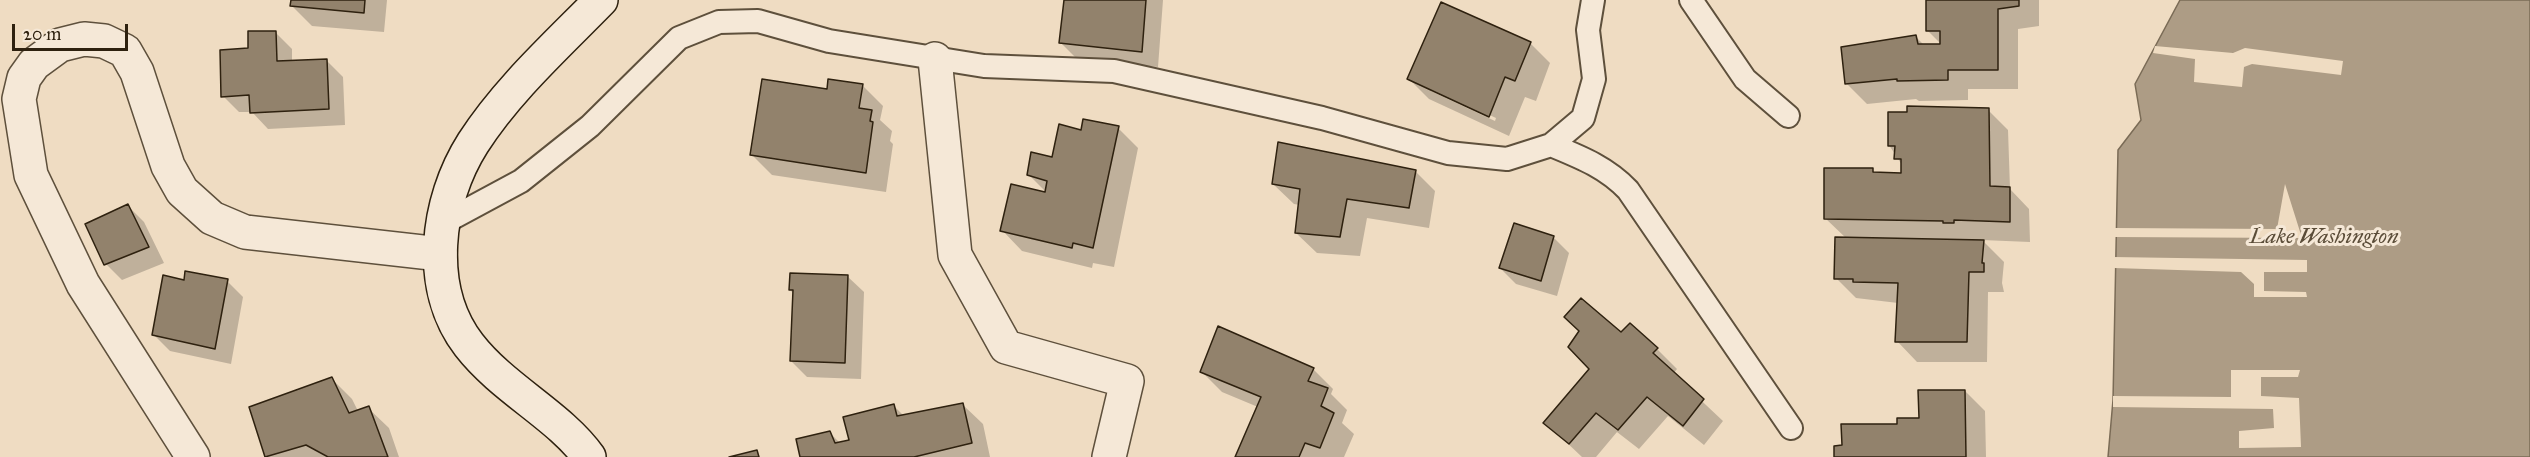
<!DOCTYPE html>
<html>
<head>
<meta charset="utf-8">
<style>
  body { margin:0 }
  #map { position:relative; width:2530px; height:457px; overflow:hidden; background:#efdcc2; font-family:"IM FELL Great Primer",serif }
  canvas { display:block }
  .scale { position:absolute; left:12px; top:24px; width:116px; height:27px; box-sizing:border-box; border:3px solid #2e210f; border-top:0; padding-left:8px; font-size:18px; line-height:21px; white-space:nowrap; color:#2e210f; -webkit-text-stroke:4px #f5e8d7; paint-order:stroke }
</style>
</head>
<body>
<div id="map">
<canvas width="2530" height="457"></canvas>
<div class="scale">20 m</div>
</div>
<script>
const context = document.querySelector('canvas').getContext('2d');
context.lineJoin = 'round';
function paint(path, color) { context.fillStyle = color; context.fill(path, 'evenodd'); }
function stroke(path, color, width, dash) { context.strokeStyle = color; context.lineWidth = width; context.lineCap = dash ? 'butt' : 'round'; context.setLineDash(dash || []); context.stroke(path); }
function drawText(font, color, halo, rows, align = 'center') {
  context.font = font + ' "IM FELL Great Primer",serif'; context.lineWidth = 6; context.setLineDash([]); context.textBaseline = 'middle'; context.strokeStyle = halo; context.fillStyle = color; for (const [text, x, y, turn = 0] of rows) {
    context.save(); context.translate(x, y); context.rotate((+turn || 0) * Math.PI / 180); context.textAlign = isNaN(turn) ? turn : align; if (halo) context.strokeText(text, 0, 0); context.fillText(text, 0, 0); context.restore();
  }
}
const water = new Path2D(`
  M2180 0H2530V457H2108L2113 400 2118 150 2141 120 2135 84Z`);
paint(water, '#ad9c85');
stroke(water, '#7a6b56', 1.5);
paint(new Path2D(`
  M2155 46 2233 53 2245 48 2343 61 2341 75 2252 64 2244 67 2242 87 2194 82 2195 59 2153 53Z
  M2285 184 2302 238 2114 237V228L2277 229Z
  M2113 257 2307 260V272H2264V291L2306 292 2307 297H2254V284L2241 272 2114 268Z
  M2231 370H2300L2298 377H2261V396L2299 398 2301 447 2239 448V431L2274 428 2273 409 2113 407V396L2231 397Z`), '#efdcc2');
paint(new Path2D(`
  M292 0H387L384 32 312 26 292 6Z
  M1066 0H1163L1158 67 1077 59 1061 43Z
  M1927 0H2039V26L2018 29V89H1968V100L1919 101 1916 99 1867 104 1847 84 1916 37 1925 46H1943L1927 30Z
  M275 32 292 49V62L327 61 343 77 345 125 268 129 252 112H239L223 96 250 49Z
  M1530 43 1550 63 1536 101 1525 97 1509 136 1429 99 1408 78ZM1431 88 1496 118 1495 121 1431 91Z
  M862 85 883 106 880 120 892 131 890 141 893 144 886 192 772 175 751 154 828 91Z
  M1988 110 2008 130 2010 189 2029 209 2030 242 1982 240 2004 262 2002 283 2004 292H1988L1987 362H1917L1897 341 1898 303 1856 298 1836 278 1847 239 1825 218 1872 170 1876 174H1902V165L1889 145Z
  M1118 128 1138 148 1114 267 1093 263 1092 268 1022 251 1002 230 1048 194 1029 175 1054 159 1082 131Z
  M1415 171 1435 191 1429 228 1367 218 1360 256 1317 253 1296 233 1300 205 1294 204 1273 184Z
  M128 206 144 222 164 263 122 280 106 264Z
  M1553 237 1569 253 1557 296 1516 284 1500 268Z
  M847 276 864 292 861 379 807 377 791 361 794 294 790 290Z
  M227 281 243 297 231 364 170 351 154 335 186 282Z
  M1621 334 1657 349 1677 369 1673 374 1723 421 1704 445 1668 416 1639 449 1617 432 1596 457H1582L1545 422Z
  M1313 369 1333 389 1331 394 1347 410 1342 423 1354 434 1344 457H1238L1258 407 1222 392 1201 371Z
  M332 379 352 399 358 411 368 408 389 428 399 457H267L251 408Z
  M1965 391 1985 411 1986 457H1836L1843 446 1920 419Z
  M962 404 983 424 990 457H801L830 433 840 443 851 441 894 406 904 416Z`), '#0003');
const building = new Path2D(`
  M291 0H365L364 13 290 6Z
  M1064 0H1146L1142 52 1059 43Z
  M1926 0H2019V6L1998 9V70H1948V80L1897 81V79L1845 84 1841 47 1916 35 1918 44H1940V31H1926Z
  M1441 2 1531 42 1515 81 1505 77 1489 117 1407 79Z
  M248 31H276L277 61 327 59 329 109 250 113 249 95 221 97 220 50 248 48Z
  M762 79 827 89 828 79 863 84 859 108 872 110 870 121 873 122 866 173 750 155Z
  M1907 106 1989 108 1990 186 2010 187V222L1954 220V223H1943V221L1824 219V168H1873V172L1901 173V159H1894L1895 146H1888V112H1907Z
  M1083 119 1119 126 1093 248 1073 243 1072 248 1000 231 1011 184 1045 192 1047 181 1027 175 1031 152 1052 157 1059 124 1081 130Z
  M1278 142 1416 170 1409 208 1347 199 1340 237 1295 233 1300 189 1272 184Z
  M128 204 149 247 104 265 85 224Z
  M1514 223 1554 236 1541 281 1499 268Z
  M1835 237 1984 240 1982 263H1984V272H1969L1967 342H1895L1898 283 1853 282V279H1834Z
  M185 271 228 279 215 349 152 335 163 275 184 280Z
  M790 273 848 275 845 363 790 361 793 290H789Z
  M1581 298 1621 332 1630 323 1658 348 1653 353 1704 399 1683 426 1647 397 1618 430 1596 413 1569 444 1543 423 1589 369 1568 347 1579 331 1564 317Z
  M1218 326 1314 368 1308 381 1328 388 1321 406 1334 413 1320 448 1305 443 1299 457H1235L1261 397 1200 372Z
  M332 377 349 413 369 406 388 457H328L306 445 265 457 249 407Z
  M1918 390H1965L1966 457H1834V446L1842 445 1841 424H1897V418H1919Z
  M963 403 972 443 914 457H800L796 439 830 431 835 443 849 440 843 417 894 404 897 416Z
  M757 450 759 457H729Z`);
paint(building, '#92826c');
stroke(building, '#2e210f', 1.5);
const lane = new Path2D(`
  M1691 0 1745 79 1788 116
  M1551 145C1580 157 1606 167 1628 190L1791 428
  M443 223 521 181 590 126 679 38 719 22 758 21 829 41 984 66 1114 71 1322 118 1448 153 1507 159 1551 145 1583 118 1594 79 1588 30 1593 0`);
const street = new Path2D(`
  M935 59 955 255 1006 347 1127 381 1109 457
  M193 457 83 284 31 175 19 99 24 78 34 64 60 45 84 39 104 41 125 51 137 72 168 166 182 191 212 218 245 232 440 254`);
const secondary = new Path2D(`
  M589 457C560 416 503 389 469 345 425 288 436 201 473 143 507 90 557 45 601 0`);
stroke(lane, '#5e503c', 26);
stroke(street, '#5e503c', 36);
stroke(secondary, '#2e210f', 36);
stroke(lane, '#f5e8d7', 22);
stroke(street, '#f5e8d7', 33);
stroke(secondary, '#f5e8d7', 33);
drawText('italic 22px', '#5a4c38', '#f5e8d7', [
  ["Lake Washington",2324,238]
]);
</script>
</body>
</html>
